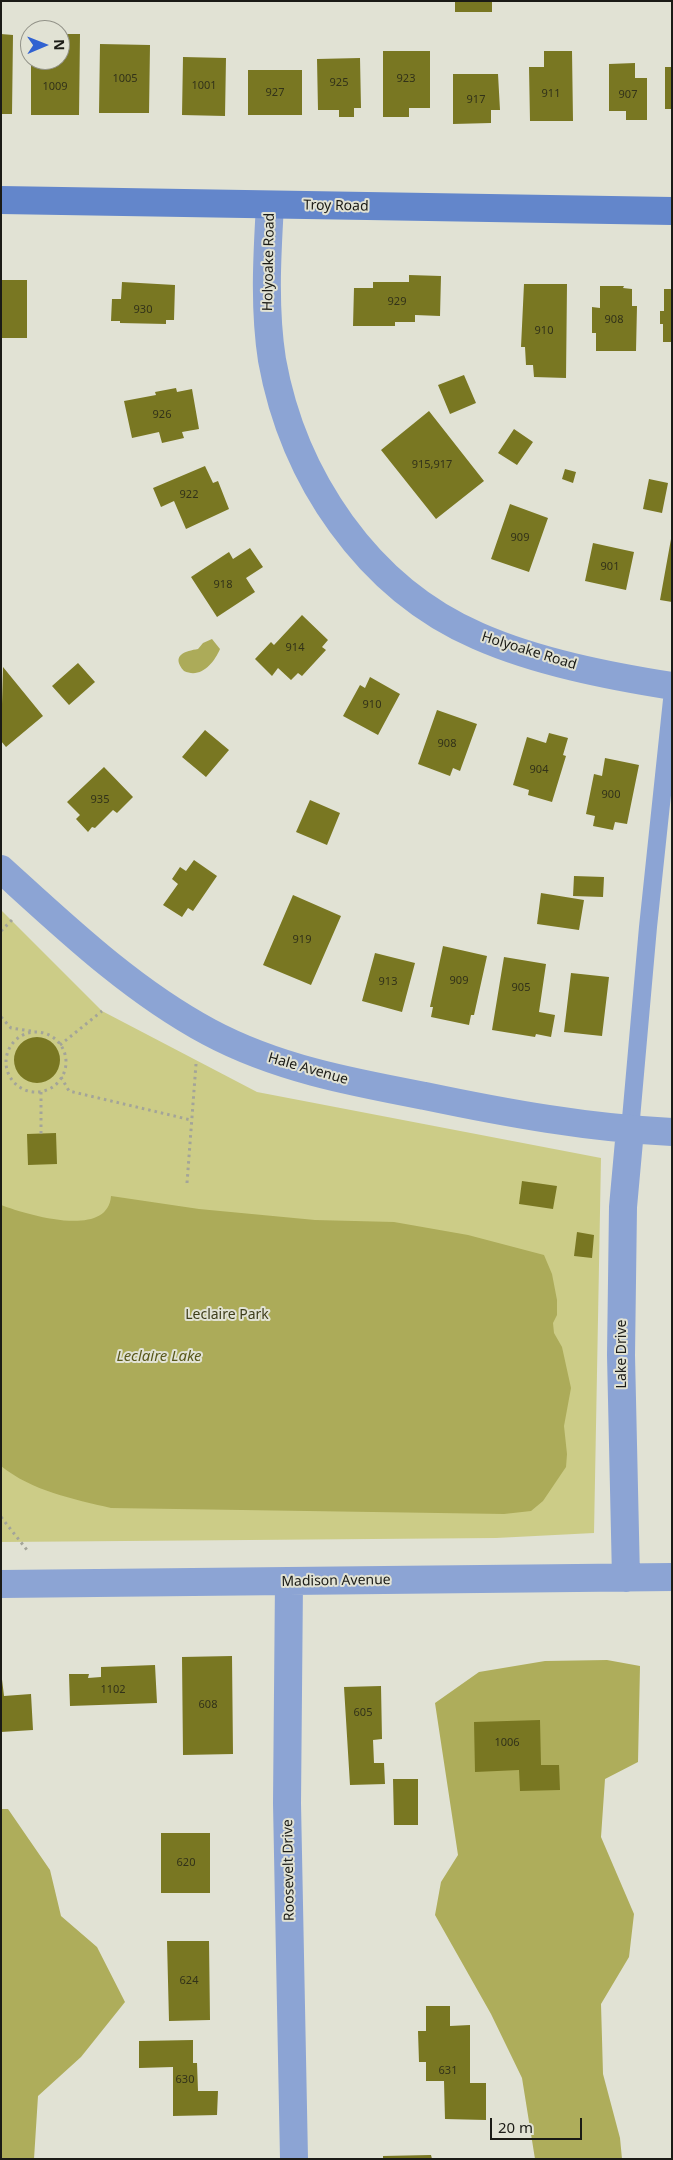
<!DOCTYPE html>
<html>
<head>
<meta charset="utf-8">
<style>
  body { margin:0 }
  #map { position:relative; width:673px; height:2160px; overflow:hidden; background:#e1e2d4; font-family:"Noto Sans",sans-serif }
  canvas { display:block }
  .frame { position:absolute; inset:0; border:2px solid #1b1b16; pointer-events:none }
  .north { position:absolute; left:20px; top:20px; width:50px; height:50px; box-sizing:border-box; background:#e1e2d4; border:1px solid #929288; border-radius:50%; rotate:89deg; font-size:14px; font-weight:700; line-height:20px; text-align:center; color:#1b1b16 }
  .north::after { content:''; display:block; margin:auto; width:18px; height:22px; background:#3162d1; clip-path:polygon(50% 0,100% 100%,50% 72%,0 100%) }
  .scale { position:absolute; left:490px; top:2118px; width:92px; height:22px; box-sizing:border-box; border:2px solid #1b1b16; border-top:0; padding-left:6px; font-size:15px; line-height:18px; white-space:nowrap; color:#1b1b16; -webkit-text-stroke:4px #e1e2d4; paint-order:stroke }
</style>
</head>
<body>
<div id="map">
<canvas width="673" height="2160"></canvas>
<div class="frame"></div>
<div class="north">N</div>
<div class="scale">20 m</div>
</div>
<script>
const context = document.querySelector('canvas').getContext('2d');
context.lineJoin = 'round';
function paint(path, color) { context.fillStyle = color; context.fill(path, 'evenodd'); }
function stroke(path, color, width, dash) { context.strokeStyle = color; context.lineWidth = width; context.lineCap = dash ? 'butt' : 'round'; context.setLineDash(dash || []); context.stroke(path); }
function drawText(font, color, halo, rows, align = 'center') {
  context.font = font + ' "Noto Sans",sans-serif'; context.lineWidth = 4; context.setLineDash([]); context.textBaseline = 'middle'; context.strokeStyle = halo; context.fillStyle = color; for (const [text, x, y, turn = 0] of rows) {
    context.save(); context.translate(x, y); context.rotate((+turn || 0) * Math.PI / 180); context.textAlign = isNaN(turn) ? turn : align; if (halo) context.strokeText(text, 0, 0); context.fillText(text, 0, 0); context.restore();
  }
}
paint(new Path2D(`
  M1 910 102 1011 257 1092 601 1158 594 1533 496 1538 1 1542Z`), '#cccc87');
paint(new Path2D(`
  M607 1660 640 1666 638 1762 605 1779 601 1837 634 1914 629 1957 601 2004 603 2074 620 2138 622 2159H535L522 2078 491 2014 435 1915 441 1882 458 1855 435 1703 479 1672 545 1661Z
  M1 1809H8L50 1870 61 1916 97 1947 125 2002 81 2057 38 2096 34 2159H1Z`), '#aead5b');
paint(new Path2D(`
  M212 639 220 649C214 663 201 679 184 671 170 655 186 651 198 649L203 643Z
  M111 1196 199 1209 315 1220 394 1222 468 1235 544 1255 552 1274 557 1300V1315L553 1323 554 1333 562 1347 571 1388 564 1426 567 1454 566 1467 543 1501 531 1511 504 1514 111 1508C73 1499 32 1491 1 1466V1205C25 1214 108 1240 111 1196Z`), '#acab59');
paint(new Path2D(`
  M455 1H492V12H455Z
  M1 34 13 35 12 114H1Z
  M60 34H80L79 115H31V60H60Z
  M100 44 150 45 149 113H99Z
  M383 51H430V108H409V117H383Z
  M544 51H572L573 121H530L529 67H544Z
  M183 57 226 58 225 116 182 115Z
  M360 58 361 108H354V117H339V110H318L317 59Z
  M635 63V78H647V120H626V111H609V64Z
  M665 67H672V109H665Z
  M248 70H302V115H248Z
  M453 74H498L500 110H491V123L453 124Z
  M409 275 441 276 440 316 415 315V322H395V326H353L354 288H373V282H409Z
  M1 280H27V338H1Z
  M122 282 175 285 174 320H166V324L120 323V321H111L112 299H121Z
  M524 284H567L566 378 534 377 533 365H526L525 347H521Z
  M600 286H624L623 288 632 289V306H637L636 351H596V333H592V307L600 308Z
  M664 289H672V342H663V324H660V311H664Z
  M464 375 476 403 450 414 438 385Z
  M176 388 177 392 192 389 199 429 182 432 184 438 162 443 159 432 132 438 124 401 156 395 155 392Z
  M429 411 484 481 436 519 381 450Z
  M514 429 533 442 517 465 498 453Z
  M205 466 213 483 218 481 229 509 186 529 174 501 161 507 153 488Z
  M565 469 576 472 573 483 562 479Z
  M649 479 668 483 662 513 643 509Z
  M510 504 548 518 529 572 491 559Z
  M671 539H672V602L660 600Z
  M593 543 634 552 626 590 585 581Z
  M250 548 263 567 246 578 255 592 217 617 191 577 229 552 233 559Z
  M302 615 328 640 322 647 326 650 302 676 298 673 291 680 278 668 272 676 255 659 271 642 274 645Z
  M78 663 95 682 69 705 52 686Z
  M3 667 43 716 6 747 1 741Z
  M370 677 400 694 378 735 343 716 360 685 365 688Z
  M437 710 477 724 460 771 453 768 450 776 418 764Z
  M205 730 229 750 206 777 182 757Z
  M549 733 568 738 563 755 566 756 552 802 528 795 529 790 513 785 527 737 546 743Z
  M605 758 639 765 627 824 615 822 613 830 593 826 595 816 586 814 594 774 602 776Z
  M104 767 133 797 117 813 113 810 95 828 92 827 88 832 76 819 80 815 67 802Z
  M310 800 340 813 327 845 296 832Z
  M194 860 217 876 193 911 188 908 182 917 163 905 178 884 172 879 180 867 186 871Z
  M574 876 604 877 603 897 573 896Z
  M541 893 584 900 579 930 537 924Z
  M293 895 341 916 311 985 263 965Z
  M443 946 487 956 474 1015H471L469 1025 431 1017 433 1007H430Z
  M375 953 415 963 402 1012 362 1001Z
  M504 957 546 964 539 1012 555 1015 551 1037 536 1034 535 1037 492 1030Z
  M571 973 609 977 602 1036 564 1032Z
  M14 1060a23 23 0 1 1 46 0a23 23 0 1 1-46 0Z
  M56 1133 57 1164 28 1165 27 1134Z
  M522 1181 557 1186 553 1209 519 1204Z
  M577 1232 594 1235 592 1258 574 1256Z
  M232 1656 233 1754 183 1755 182 1657Z
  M155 1665 157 1703 70 1706 69 1674H89L88 1678 101 1677V1667Z
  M1 1671 4 1696 31 1694 33 1730 1 1732Z
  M381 1686 382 1739 373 1740 374 1763H384L385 1784 350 1785 344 1687Z
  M540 1720 541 1765H559L560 1790 520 1791 519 1770 475 1772 474 1722Z
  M393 1779H418V1825H394Z
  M161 1833H210V1893H161Z
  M167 1941H209L210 2020 169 2021Z
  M426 2006H450V2026L470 2025V2083H486V2120L445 2119 444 2081H426V2062H419L418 2031H426Z
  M193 2040V2063H197L198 2091H218L217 2115 173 2116V2067L139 2068V2041Z
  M431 2155 432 2159H383V2156Z`), '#797722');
stroke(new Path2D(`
  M1 931 13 919
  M1 1017 11 1028 31 1031
  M6 1062a30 30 0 1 1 60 0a30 30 0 1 1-60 0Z
  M60 1045 102 1011
  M61 1077 69 1091 191 1120
  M41 1092V1134
  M187 1183 196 1064
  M1 1517 27 1550`), '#a3a499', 3, [2.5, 4]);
stroke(new Path2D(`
  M630 1130 648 927 672 700`), '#8ca4d4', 18);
stroke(new Path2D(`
  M270 205C267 256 264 309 272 360 293 477 367 588 478 636 537 662 609 676 672 686
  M1 869C66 928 131 990 209 1032 276 1068 351 1082 425 1096 506 1113 589 1128 672 1132
  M626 1578 621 1355 623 1207 630 1130
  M289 1581 287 1803 294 2159
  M1 1584 672 1577`), '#8ca4d4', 28);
stroke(new Path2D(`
  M1 200 672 211`), '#6386cb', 28);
drawText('11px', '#323219', null, [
  ["1005",125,79],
  ["923",406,79],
  ["925",339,83],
  ["1001",204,86],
  ["1009",55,87],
  ["927",275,93],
  ["911",551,94],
  ["907",628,95],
  ["917",476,100],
  ["929",397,302],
  ["930",143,310],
  ["908",614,320],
  ["910",544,331],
  ["926",162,415],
  ["915,917",432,465],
  ["922",189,495],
  ["909",520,538],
  ["901",610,567],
  ["918",223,585],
  ["914",295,648],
  ["910",372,705],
  ["908",447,744],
  ["904",539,770],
  ["900",611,795],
  ["935",100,800],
  ["919",302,940],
  ["909",459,981],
  ["913",388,982],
  ["905",521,988],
  ["1102",113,1690],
  ["608",208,1705],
  ["605",363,1713],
  ["1006",507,1743],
  ["620",186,1863],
  ["624",189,1981],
  ["631",448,2071],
  ["630",185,2080]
]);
drawText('14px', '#1b1b16', '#e1e2d4', [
  ["Troy Road",336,206,1],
  ["Holyoake Road",269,262,-89],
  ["Holyoake Road",529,651,17],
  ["Hale Avenue",308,1069,16],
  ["Lake Drive",622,1354,-90],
  ["Madison Avenue",336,1581,-1],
  ["Roosevelt Drive",289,1870,-91]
]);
drawText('14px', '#3e3d1a', '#e1e2d4', [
  ["Leclaire Park",227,1315]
]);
drawText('italic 15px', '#58571a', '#e1e2d4', [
  ["Leclaire Lake",159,1357]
]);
</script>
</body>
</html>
